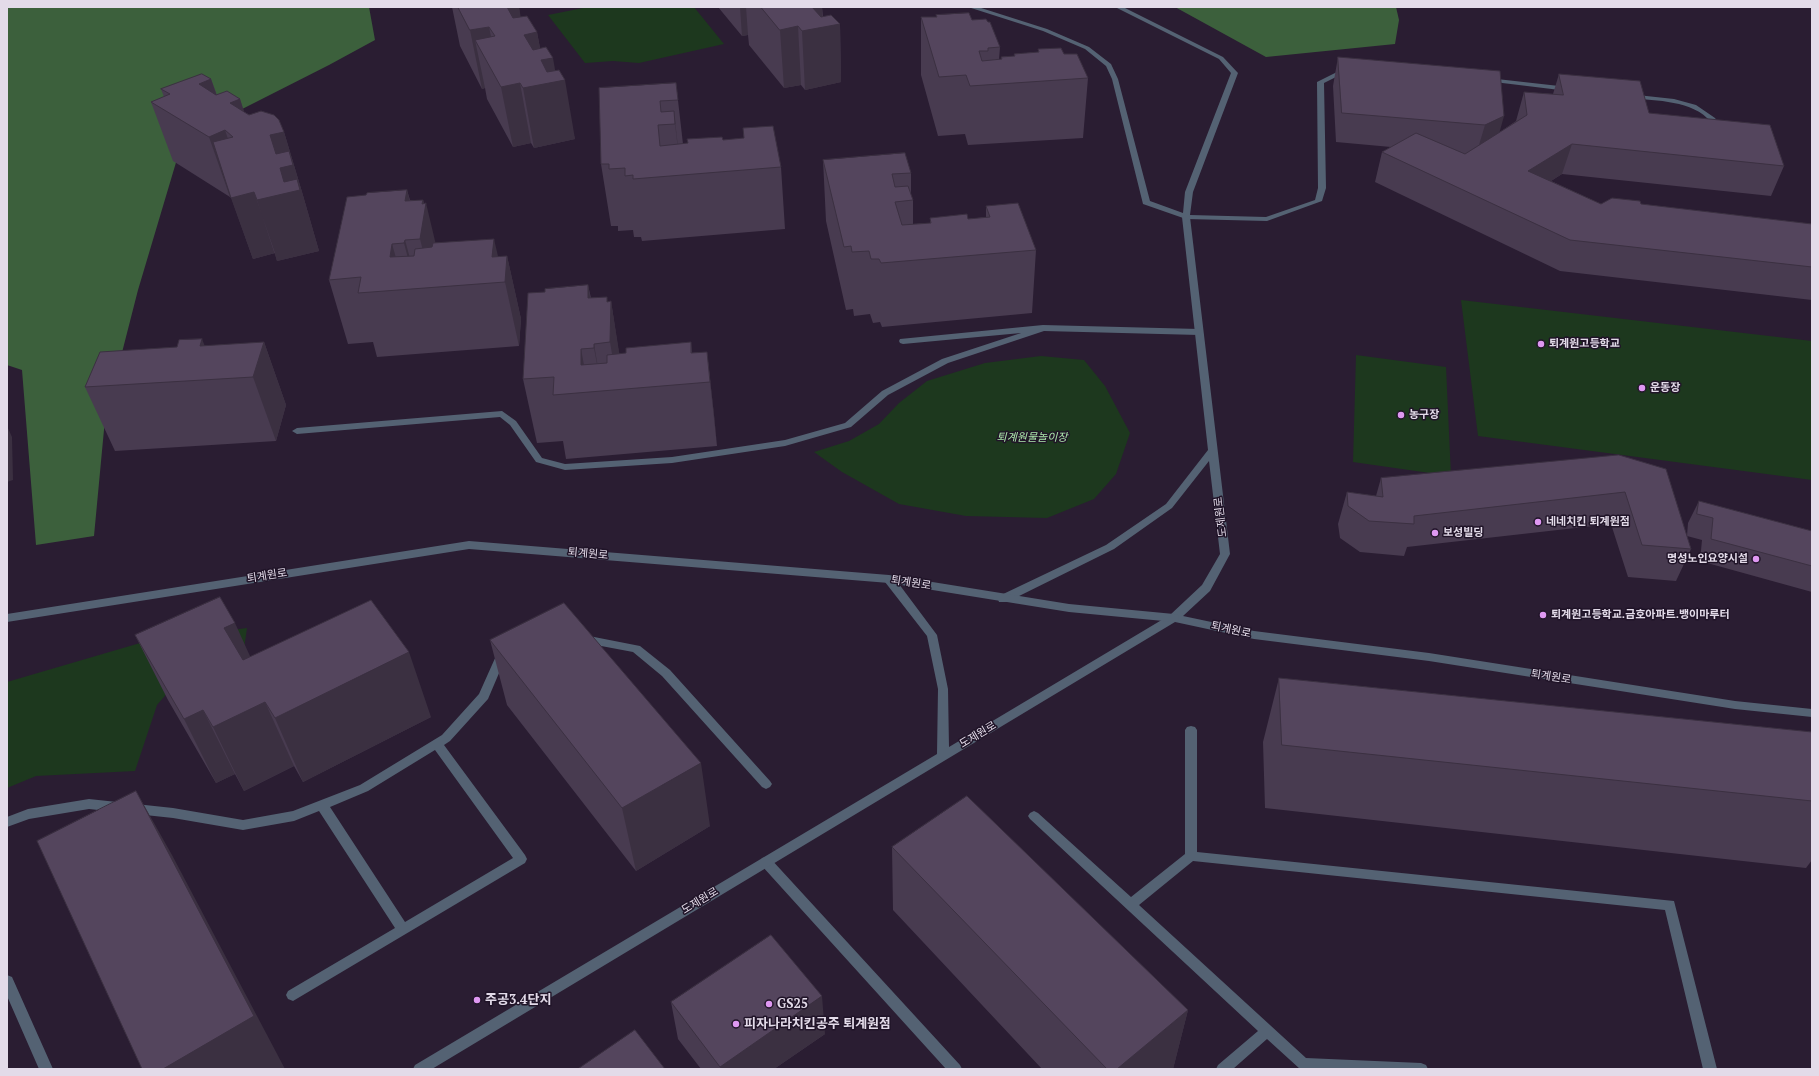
<!DOCTYPE html>
<html>
<head>
<meta charset="utf-8">
<style>
  body { margin:0 }
  #map { position:relative; width:1819px; height:1076px; overflow:hidden; background:#2a1d32; font-family:"PT Serif",serif }
  canvas { display:block }
  .frame { position:absolute; inset:0; border:8px solid #e3dbe9; pointer-events:none }
</style>
</head>
<body>
<div id="map">
<canvas width="1819" height="1076"></canvas>
<div class="frame"></div>
</div>
<script>
const context = document.querySelector('canvas').getContext('2d');
context.lineJoin = 'round';
function paint(path, color) { context.fillStyle = color; context.fill(path, 'evenodd'); }
function stroke(path, color, width, dash) { context.strokeStyle = color; context.lineWidth = width; context.lineCap = dash ? 'butt' : 'round'; context.setLineDash(dash || []); context.stroke(path); }
function drawText(font, color, halo, rows, align = 'center') {
  context.font = font + ' "PT Serif","Noto Sans KR",serif'; context.lineWidth = 3; context.setLineDash([]); context.textBaseline = 'middle'; context.strokeStyle = halo; context.fillStyle = color; for (const [text, x, y, turn = 0] of rows) {
    context.save(); context.translate(x, y); context.rotate((+turn || 0) * Math.PI / 180); context.textAlign = isNaN(turn) ? turn : align; if (halo) context.strokeText(text, 0, 0); context.fillText(text, 0, 0); context.restore();
  }
}
paint(new Path2D(`
  M588 7H694L724 44 639 63 613 61 585 63 548 15Z
  M1461 300 1812 341V480L1478 436Z
  M1356 355 1446 367 1451 476 1353 462Z
  M1041 356 1084 360 1105 386 1130 433 1116 474 1094 499 1047 518 966 516 899 504 842 472 814 452 849 441 879 424 899 403 927 381 985 363Z
  M247 628 243 656 170 690 157 705 135 771 36 776 7 788V682L147 641Z`), '#1d381e');
paint(new Path2D(`
  M7 7H369L375 40 329 65 183 139 138 290 105 419 94 536 36 545 22 370 7 365Z
  M1175 7H1396L1399 20 1395 44 1266 57Z`), '#3c603c');
paint(new Path2D(`
  M968 7H978L1047 29 1089 47 1111 64 1118 79 1150 201 1183 213 1185 192 1231 73 1219 59 1115 7H1123L1223 57 1238 73 1193 192 1190 215 1266 217 1315 200 1318 188 1317 82 1337 72H1349V74L1340 75 1324 83 1326 188 1322 201 1267 221 1186 219 1143 204 1112 79 1106 66 1085 49 1043 31Z
  M1488 78 1568 87 1572 89 1568 91 1486 81V79Z
  M1628 94 1674 99 1696 105 1715 118 1724 131 1717 133C1715 129 1713 125 1711 122 1693 100 1656 101 1631 98L1627 96Z
  M1043 325 1199 329 1203 332 1199 335 1044 331 948 363 888 395 851 427 785 446 672 463 565 470 536 462 510 425 500 417 297 434 292 431 297 428 502 411 516 421 542 458 565 464 672 457 785 440 845 423 882 391 942 359 1021 333 903 344 900 343 899 341 900 339Z
  M584 635 640 646 670 670 770 781 772 784 770 787 766 789 762 787 662 676 633 652 580 642 579 639 580 636Z
  M503 651 507 652 508 655 505 659 488 699 450 741 444 745 525 855 527 859 525 863 293 1001 288 999 286 995 288 991 395 928 319 811 294 821 243 830 173 818 89 809 29 819 7 827V817L28 809 89 799 173 808 243 820 293 811 360 785 442 735 479 694 496 656 497 653ZM435 750 513 858 405 922 330 807 368 791Z
  M1191 726 1195 727 1197 730V852L1674 901 1717 1069H1703L1665 910 1193 861 1139 905 1306 1058 1421 1063 1426 1065 1428 1069H1300L1267 1039 1233 1069H1216L1218 1065 1258 1031 1030 819 1028 816 1030 813 1034 811 1038 813 1131 897 1185 854V730L1187 727Z
  M766 857 770 858 960 1065 962 1069H946L762 866 760 862 762 858Z
  M7 975 12 977 53 1069H39L7 996Z`), '#546273');
paint(new Path2D(`
  M1183 215H1189L1190 217 1230 554 1210 591 1183 616 1254 631 1429 653 1735 701 1812 709V717L1735 709 1429 661 1254 639 1175 622 432 1069H413L415 1065 937 754 938 689 927 636 885 582 884 579 885 576H893L937 635 948 689 949 747 1170 615 1202 585 1220 554 1209 461 1172 508 1114 549 1007 602H999L998 599 999 596 1106 545 1166 504 1208 450 1182 217Z`), '#546273');
paint(new Path2D(`
  M469 541 889 575 1069 604 1174 614 1178 615 1179 618 1178 621 1174 622 1069 612 889 583 469 549 7 622V614Z`), '#546273');
paint(new Path2D(`
  M452 7H519L520 17 537 32 540 48 555 70 575 139 534 148 531 143 513 147 487 99 485 88 482 89 460 46Z
  M718 7H822L823 16 840 24 841 82 805 90 801 85 784 88 749 45 748 35 742 36Z
  M936 15 972 20 1000 47 999 60H1001V57L1014 56V54L1038 52V49L1064 54 1088 78 1083 138 968 145 965 134 938 136 921 75V17H936Z
  M1338 57 1500 132 1516 121 1524 92 1553 94 1559 74 1649 113 1784 166 1771 196 1562 174 1551 181 1601 204H1641L1812 224V300L1560 271 1375 182 1382 152 1391 147 1336 142 1333 86Z
  M211 79 217 95 240 99 244 112 284 132 302 192 319 251 277 261 275 253 253 259 231 197H230L173 161 151 102 164 97 161 89Z
  M676 83 683 144 744 138 743 128 781 167 785 229 642 241 641 237H634L633 230 618 231V226H611L601 164Z
  M823 160 911 173V195L913 200V224L930 223V218L968 219 986 217V206L1036 250 1032 313 882 327 880 322 873 323 870 314 854 316 853 309 846 310 826 221Z
  M407 190 410 200H423L435 243 498 257 507 256 521 319 519 346 377 357 373 342 348 344 329 280 366 195Z
  M588 285 591 298 608 302 611 301 619 354 626 353 691 342 692 353 707 352 714 415 717 446 566 459 563 441 537 443 523 379 545 292Z
  M264 342 286 405 276 441 115 451 85 387Z
  M1619 455 1687 536 1688 523 1699 501 1812 531V592L1700 561 1702 540 1687 536 1691 549 1676 581 1628 577 1611 524 1407 547 1404 556 1360 552 1340 538 1338 524 1347 492 1376 496 1381 478Z
  M135 635 250 657 431 717 303 782 294 766 244 791 235 774 216 783 168 700Z
  M490 640 710 826 636 871 507 705Z
  M1279 678 1812 732V860L1806 868 1265 808 1263 742Z
  M892 847 1188 1010 1173 1069H1042L893 910Z
  M671 1002 825 1034 774 1069H701L678 1039Z`), '#483b50');
paint(new Path2D(`
  M496 7H519L528 60Z
  M740 7H746L748 35 742 36Z
  M811 7H822L823 27 840 24 841 82 805 90 802 31 798 26 801 85 784 88 780 30Z
  M489 27 501 85 475 40 485 88 482 89 470 30Z
  M537 32 542 60 553 58 557 81 565 80 575 139 534 148 523 88 524 35Z
  M211 79 230 134 225 130 245 190 230 197 209 137 199 84Z
  M520 83 531 143 513 147 501 87Z
  M240 99 259 158 230 103Z
  M674 111 681 175 675 124Z
  M1504 116 1496 145 1476 155 1485 125Z
  M284 132 302 192 319 251 277 261 257 200 270 135Z
  M1572 144 1562 174 1519 201 1528 171Z
  M407 190 419 239 405 201Z
  M254 192 275 253 253 259 231 198Z
  M423 200 425 208 426 203 441 266 432 287 420 239Z
  M494 239 504 282 492 257Z
  M405 240 418 288 416 289 404 243Z
  M392 244 405 289 390 257Z
  M507 256 521 319 519 346 505 282Z
  M588 285 598 343 588 298Z
  M607 297 610 319 611 301 621 364 618 390 610 342Z
  M202 339 218 379 200 346Z
  M264 342 286 405 276 441 253 377Z
  M594 344 602 391 594 348Z
  M581 349 589 392 581 365Z
  M707 352 714 415 717 446 710 382Z
  M7 426 12 437 13 480 7 482Z
  M235 623 264 687 253 692 224 628Z
  M409 652 431 717 303 782 275 718Z
  M265 702 294 766 244 791 213 727Z
  M203 710 235 774 216 783 184 719Z
  M701 763 710 826 636 871 622 808Z
  M136 791 172 855 285 1069H163Z
  M822 996 825 1034 774 1069H721L720 1067Z
  M1188 1010 1173 1069H1117Z`), '#3b3041');
const building = new Path2D(`
  M458 7H507L513 18 527 16 537 32 524 35 533 50 546 47 553 58 541 60 547 72 559 70 565 80 523 88 520 83 501 87 475 40 495 36 489 27 470 30Z
  M761 7H812L821 17 831 15 840 24 802 31 798 26 780 30Z
  M969 13 972 20 986 19 988 22H990L1000 47 988 48V51H979L982 61 1002 59 1001 57 1015 56 1014 54 1039 52 1038 49 1061 48 1064 54H1077L1088 78 970 86 966 75 939 77 921 17H937L936 15Z
  M1338 57 1500 71 1504 116 1485 125 1342 113Z
  M202 74 211 79 199 84 216 95 227 91 240 99 230 103 249 115 261 111 274 115 279 120 284 132 270 135 276 154 289 151 293 165 280 168 284 182 297 179 300 190 257 200 254 192 231 198 213 142 233 137 225 130 209 137 151 102 170 94 161 89Z
  M1559 74 1640 81 1649 113 1770 125 1784 166 1572 144 1528 171 1601 204 1612 198 1640 201 1641 204 1812 224V267L1570 240 1382 152 1416 133 1465 154 1527 115 1524 92 1563 95Z
  M676 83 678 100 660 101 661 112 674 111 675 124 658 125 660 146 688 143 687 139 722 137 723 140 744 138 743 128 773 126 781 167 633 179V175L625 176V168L609 169V164H601L599 88Z
  M905 153 911 173 892 174 895 187 908 186 913 200 895 202 902 225 931 223 930 218 967 214 968 219 990 217 986 206 1018 203 1036 250 881 263 879 259H871L869 251 852 252 851 246 844 247 823 160Z
  M407 190 405 201 423 200 422 204 426 203 420 239 405 240 404 243 392 244 390 257 414 256 415 249 432 247 433 243 494 239 492 257 507 256 505 282 358 293 361 277 329 280 347 197 366 195 367 193Z
  M588 285V298L607 297V302L611 301 610 342 594 344V348L581 349V365L607 363V355L626 353V348L691 342V353L707 352 710 382 553 395 554 377 523 379 528 293 545 292V289Z
  M202 339 200 346 264 342 253 377 85 387 100 352 177 347 179 340Z
  M1619 455 1666 469 1691 549 1642 545 1625 492 1414 516V524L1369 521 1348 506 1347 492 1383 497 1381 478Z
  M1699 501 1812 531V566L1711 539 1713 518 1697 514Z
  M220 597 235 623 224 628 243 660 371 600 409 652 275 718 265 702 213 727 203 710 184 719 135 635Z
  M564 603 701 763 622 808 490 640Z
  M1279 678 1812 732V801L1282 745Z
  M136 791 254 1016 163 1069H142L37 841Z
  M967 796 1188 1010 1117 1069H1107L892 847Z
  M771 935 822 996 720 1067 671 1002Z
  M635 1030 665 1069H578Z`);
paint(building, '#54455d');
stroke(building, '#3b3041', 1);
for (const [x, y, r, color] of [
  [1541,344,4,"#df98f2"],
  [1642,388,4,"#df98f2"],
  [1401,415,4,"#df98f2"],
  [1538,522,4,"#df98f2"],
  [1435,533,4,"#df98f2"],
  [1756,559,4,"#df98f2"],
  [1543,615,4,"#df98f2"],
  [477,1000,4,"#df98f2"],
  [769,1004,4,"#df98f2"],
  [736,1024,4,"#df98f2"]
]) { const dot = new Path2D(); dot.arc(x, y, r, 0, 2 * Math.PI); context.fillStyle = color; context.fill(dot); stroke(dot, '#201428', 1.5); }
drawText('bold 11px', '#e3dbe9', '#201428', [
  ["퇴계원고등학교",1549,344],
  ["운동장",1650,388],
  ["농구장",1409,415],
  ["네네치킨 퇴계원점",1546,522],
  ["보성빌딩",1443,533],
  ["명성노인요양시설",1748,559,"right"],
  ["퇴계원고등학교.금호아파트.뱅이마루터",1551,615]
], 'left');
drawText('italic 11px', '#ace8ab', '#201428', [
  ["퇴계원물놀이장",1032,438]
]);
drawText('11px', '#e3dbe9', '#201428', [
  ["도제원로",1221,517,-97],
  ["퇴계원로",588,554,5],
  ["퇴계원로",267,576,-9],
  ["퇴계원로",911,583,9],
  ["퇴계원로",1231,630,12],
  ["퇴계원로",1551,677,9],
  ["도제원로",978,735,-31],
  ["도제원로",700,901,-31]
]);
drawText('bold 13px', '#e3dbe9', '#201428', [
  ["주공3.4단지",485,1000],
  ["GS25",777,1004],
  ["피자나라치킨공주 퇴계원점",744,1024]
], 'left');
</script>
</body>
</html>
